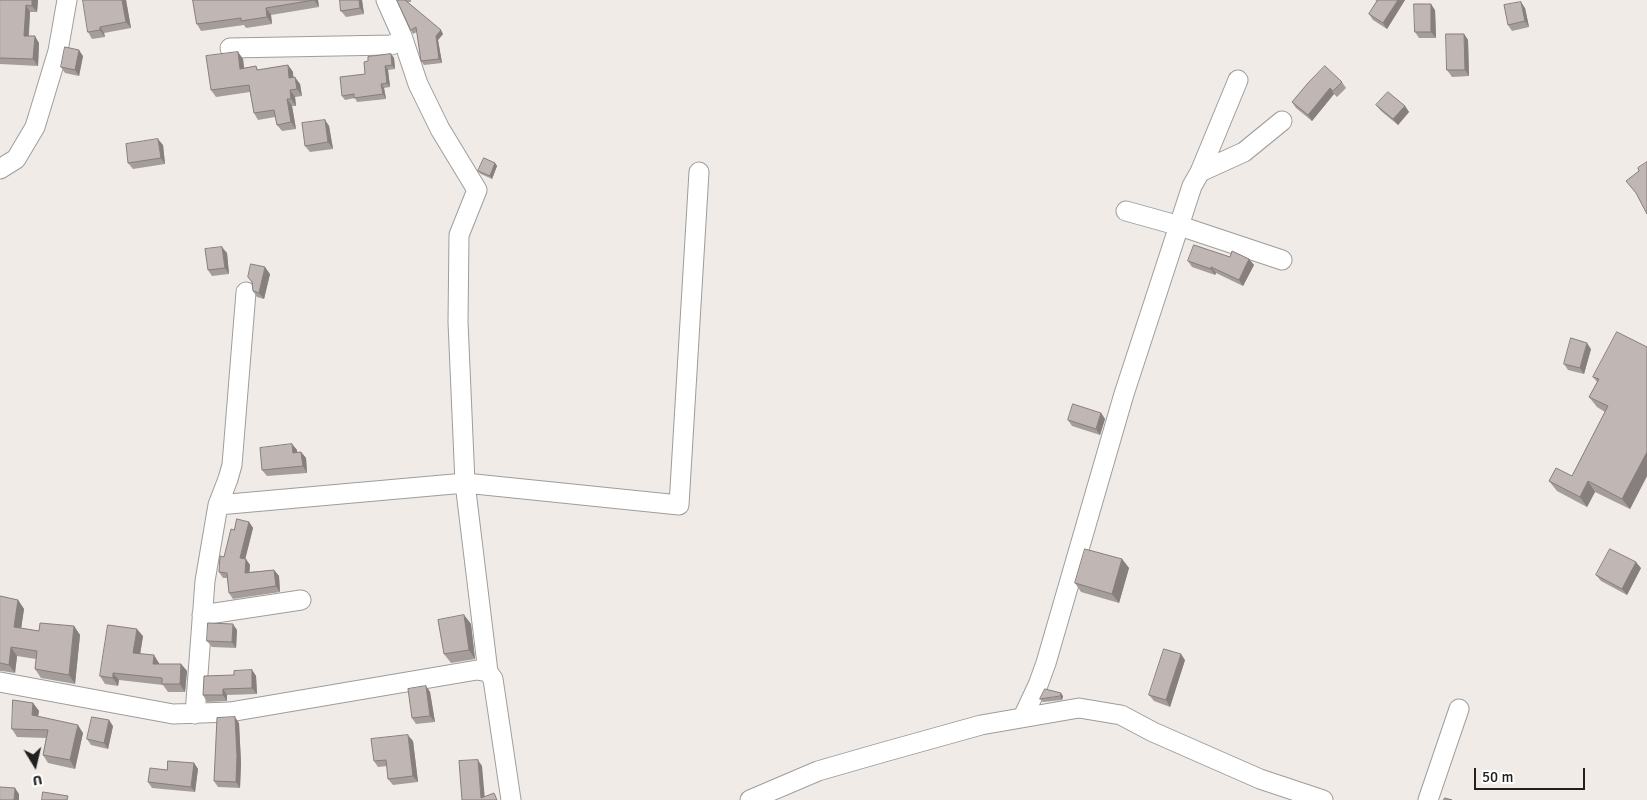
<!DOCTYPE html>
<html>
<head>
<meta charset="utf-8">
<style>
  body { margin:0 }
  #map { position:relative; width:1647px; height:800px; overflow:hidden; background:#f0ebe7; font-family:Signika,sans-serif }
  canvas { display:block }
  .north { position:absolute; left:10px; top:740px; width:50px; height:50px; -webkit-text-stroke:4px #fff; paint-order:stroke; rotate:171deg; font-size:14px; font-weight:700; line-height:20px; text-align:center; color:#202020 }
  .north::after { content:''; display:block; margin:auto; width:18px; height:22px; background:#202020; clip-path:polygon(50% 0,100% 100%,50% 72%,0 100%) }
  .scale { position:absolute; left:1474px; top:768px; width:111px; height:22px; box-sizing:border-box; border:2px solid #202020; border-top:0; padding-left:6px; font-size:15px; line-height:18px; white-space:nowrap; color:#202020; -webkit-text-stroke:4px #fff; paint-order:stroke }
</style>
</head>
<body>
<div id="map">
<canvas width="1647" height="800"></canvas>
<div class="north">U</div>
<div class="scale">50 m</div>
</div>
<script>
const context = document.querySelector('canvas').getContext('2d');
context.lineJoin = 'round';
function stroke(path, color, width, dash) { context.strokeStyle = color; context.lineWidth = width; context.lineCap = dash ? 'butt' : 'round'; context.setLineDash(dash || []); context.stroke(path); }
function paint(path, color) { context.fillStyle = color; context.fill(path, 'evenodd'); }
const minor = new Path2D(`
  M230 48 391 45 399 42 402 36 386 0
  M0 169 16 159 35 127 58 51 67 0
  M1200 172 1238 80
  M1126 211 1180 226 1282 260
  M218 505 465 483 458 322 459 235 477 190 440 129 418 84 402 36
  M202 615 301 600
  M0 682 173 714 230 712 477 670 488 672
  M195 714 205 581 218 505 228 479 232 465 246 292
  M1023 717 1038 685 1046 663 1124 394 1192 186 1200 172 1244 152 1282 121
  M511 800 493 679 488 672 465 483 679 505 699 172
  M750 800 818 771 877 754 981 725 1079 708 1121 715 1153 732 1260 779 1323 800
  M1428 800 1459 709`);
stroke(minor, '#9d9d9d', 21);
stroke(minor, '#fff', 19);
paint(new Path2D(`
  M0 0H38L37 12H30L29 36 39 43 38 66 0 64Z
  M126 0 131 28 104 33 105 37 92 39 88 32Z
  M193 0H318L319 7 271 15 272 24 246 28 244 25 201 31 197 24Z
  M340 0H362L364 14 346 17 341 11Z
  M397 0H411V2H408L443 34 438 40 442 63 424 65 421 61 417 32 413 34 411 30Z
  M1375 0H1405L1387 29 1373 20 1369 14 1377 1Z
  M1525 8 1529 27 1512 31 1508 25Z
  M1435 10 1436 38H1419L1415 32Z
  M1464 34 1468 40 1469 76 1452 77 1447 70Z
  M238 52 243 59 244 68 256 66 258 70 288 65 293 72V77L300 84 302 96 295 97 296 106H292L296 129 282 131 277 125 275 117 258 120 254 113 250 92 216 97 211 90Z
  M391 54 394 58 395 69 388 70 390 87 384 88 386 99 357 102 355 98 345 100 342 96 365 74 368 61Z
  M83 56 79 76 65 73 61 67Z
  M1342 82 1346 88 1337 97 1334 94 1312 121 1296 108 1292 102Z
  M1376 105 1405 106 1409 112 1398 125 1381 111Z
  M325 120 329 126 333 149 310 152 305 146Z
  M163 145 165 164 133 169 128 163Z
  M495 163 497 166 492 179 481 174 478 171Z
  M227 253 229 274 212 276 208 270Z
  M1230 257 1249 259 1254 265 1243 286 1216 273 1215 275 1192 267 1188 261Z
  M270 274 264 299 257 297 253 291 252 282 248 277Z
  M1647 347V476L1630 509 1595 492 1587 507 1557 491 1549 481 1572 476 1605 412 1597 407 1589 397 1597 382 1593 377Z
  M1591 349 1584 374 1568 370 1564 364Z
  M1101 413 1105 419 1100 435 1072 426 1068 420Z
  M292 444 297 450V452H301L306 458 307 473 267 476 262 470Z
  M249 522 253 528 245 559 250 565 249 572 274 570 279 576 280 592 233 599 229 593 227 578H223L219 572 234 530Z
  M1122 559 1129 568 1119 603 1081 592 1075 583Z
  M1641 568 1627 595 1601 581 1596 575Z
  M0 596 18 600 24 609 21 628 39 631 74 626 80 635 75 684 41 678 35 669 36 659 17 656 15 673 2 671H0Z
  M464 615 471 624 475 659 451 663 444 654Z
  M237 630 236 648 212 647 207 641Z
  M143 636 140 654 159 664H181L187 671 185 692H168L163 685 119 680 118 686 105 684 100 676Z
  M1185 660 1170 707 1154 701 1149 695Z
  M252 670 256 676 257 694 227 695V701L207 702 203 695 234 675Z
  M426 686 430 692 435 722 416 724 412 718Z
  M1063 696 1062 700 1043 702 1040 699Z
  M33 703 39 711 38 716 83 733 75 769 48 763 43 755 46 738 17 737 12 729Z
  M239 723 241 763 240 788 218 787 214 781Z
  M113 726 108 749 91 745 87 739Z
  M413 741 418 782 393 785 388 779 387 766 378 767 374 761Z
  M194 763 198 769 195 792 152 788 148 782 167 770Z`), '#a59d9a');
paint(new Path2D(`
  M32 0H38L37 12 32 6Z
  M122 0H126L131 28 126 22Z
  M314 0H318L319 7Z
  M359 0H362L364 14 360 8Z
  M1398 0H1405L1387 29 1383 23Z
  M1521 2 1525 8 1529 27 1525 21Z
  M1431 4 1435 10 1436 38 1431 32Z
  M26 5 30 12 28 42 24 36Z
  M266 8 271 15 272 24 267 17Z
  M100 27 104 33 105 37 100 30Z
  M441 30 443 34 438 40 442 63 439 59 436 36Z
  M1464 34 1468 40 1469 76 1465 70Z
  M35 36 39 43 38 66 33 59Z
  M79 50 83 56 79 76 75 70Z
  M238 52 243 59 245 76 240 69Z
  M391 54 394 58 395 69 392 65Z
  M288 65 293 72 294 85 289 78Z
  M385 66 388 70 390 87 387 83Z
  M295 77 300 84 302 96 297 89Z
  M381 84 384 88 386 99 383 94Z
  M1330 88 1334 94 1312 121 1308 115Z
  M290 90 295 97 296 106 291 99Z
  M287 99 292 106 296 129 291 122Z
  M1405 106 1409 112 1398 125 1393 119Z
  M325 120 329 126 333 149 328 142Z
  M158 139 163 145 165 164 161 158Z
  M495 163 497 166 492 179 490 176Z
  M222 247 227 253 229 274 225 268Z
  M1249 259 1254 265 1243 286 1239 280Z
  M265 267 270 274 264 299 259 293Z
  M1211 267 1216 273 1215 275 1211 269Z
  M1587 343 1591 349 1584 374 1580 368Z
  M1101 413 1105 419 1100 435 1096 429Z
  M292 444 297 450 298 459 293 453Z
  M301 452 306 458 307 473 303 466Z
  M1647 452V476L1630 509 1622 499Z
  M1588 481 1595 492 1587 507 1580 497Z
  M249 522 253 528 244 564 240 558Z
  M246 559 250 565 249 579 245 573Z
  M1122 559 1129 568 1119 603 1112 594Z
  M1636 562 1641 568 1627 595 1622 589Z
  M274 570 279 576 280 592 276 586Z
  M18 600 24 609 20 636 14 627Z
  M464 615 471 624 475 659 469 650Z
  M233 624 237 630 236 648 232 642Z
  M74 626 80 635 75 684 69 675Z
  M137 629 143 636 139 661 133 653Z
  M11 647 17 656 15 673 9 665Z
  M1181 654 1185 660 1170 707 1166 700Z
  M154 655 159 663 158 672 153 664Z
  M181 664 187 671 185 692 180 684Z
  M252 670 256 676 257 694 252 688Z
  M113 673 119 680 118 686 113 678Z
  M426 686 430 692 435 722 430 716Z
  M223 689 227 695V701L223 695Z
  M1061 693 1063 696 1062 700 1060 696Z
  M33 703 39 711 37 723 32 715Z
  M235 717 239 723 241 763 240 788 236 782Z
  M109 720 113 726 108 749 104 743Z
  M78 725 83 733 75 769 70 760Z
  M408 735 413 741 418 782 413 776Z
  M478 760 482 766 485 800 481 798Z
  M194 763 198 769 195 792 191 787Z
  M15 788 19 794V800H14Z`), '#867f7d');
const building = new Path2D(`
  M0 0H32V6L26 5 24 36H35L33 59 0 58Z
  M83 0H122L126 22 100 27V30L88 32Z
  M193 0H314L266 8 267 17 241 21V18L197 24Z
  M340 0H359L360 8 341 11Z
  M397 0H405L441 30 436 36 439 59 421 61 416 27 411 30Z
  M1378 0H1398L1383 23 1369 14Z
  M1521 2 1525 21 1508 25 1504 5Z
  M1414 4H1431V32H1415Z
  M1446 34H1464L1465 70H1447Z
  M65 47 79 50 75 70 61 67Z
  M238 52 240 69 256 66 257 70 288 65 289 78 295 77 297 89 290 90 291 99H287L291 122 277 125 274 110 254 113 249 85 211 90 206 56Z
  M391 54 392 65 385 66 387 83 381 84 383 94 354 98V94L342 96 340 77 365 74 364 62 368 61V57Z
  M1325 66 1342 82 1333 91 1330 88 1308 115 1292 102 1308 83Z
  M1388 92 1405 106 1393 119 1376 105Z
  M325 120 328 142 305 146 302 123Z
  M158 139 161 158 128 163 126 144Z
  M484 158 495 163 490 176 478 171Z
  M1647 162V214L1636 193 1626 181 1639 171 1638 168Z
  M1194 245 1230 257 1232 251 1249 259 1239 280 1211 267V269L1188 261Z
  M222 247 225 268 208 270 205 249Z
  M251 264 265 267 259 293 253 291 252 282 248 277Z
  M1617 332 1647 347V452L1622 499 1588 481 1580 497 1549 481 1556 468 1572 476 1608 406 1589 397 1599 379 1593 377Z
  M1571 338 1587 343 1580 368 1564 364Z
  M1073 404 1101 413 1096 429 1068 420Z
  M292 444 293 453 301 452 303 466 262 470 260 448Z
  M237 519 249 522 240 558 246 559 245 573 274 570 276 586 229 593 227 573 219 572 220 556 224 557 231 529 234 530Z
  M1085 549 1122 559 1112 594 1075 583Z
  M1610 549 1636 562 1622 589 1596 575Z
  M0 596 18 600 14 627 39 631 40 623 74 626 69 675 35 669 37 651 11 647 9 665 0 663Z
  M464 615 469 650 444 654 438 620Z
  M208 623 233 624 232 642 207 641Z
  M108 625 137 629 133 653 154 655 153 664H181L180 684H162V678L113 673V678L100 676Z
  M1164 649 1181 654 1166 700 1149 695Z
  M252 670V688L223 689V695H203L204 676 234 675V671Z
  M426 686 430 716 412 718 408 689Z
  M1045 689 1061 693 1060 696 1040 699Z
  M13 700 33 703 32 715 78 725 70 760 43 755 48 730 12 729Z
  M92 717 109 720 104 743 87 739Z
  M235 717 237 756 236 782 214 781 217 718Z
  M408 735 413 776 388 779 386 760 374 761 371 739Z
  M478 760 481 798 494 793 497 800H462L459 761Z
  M168 761 194 763 191 787 148 782 150 768 167 770Z
  M0 787 15 788 14 800H0Z
  M43 792 68 796 67 800H42Z
  M1445 798 1452 800H1444Z`);
paint(building, '#c0b6b3');
stroke(building, '#867f7d', 1);
</script>
</body>
</html>
